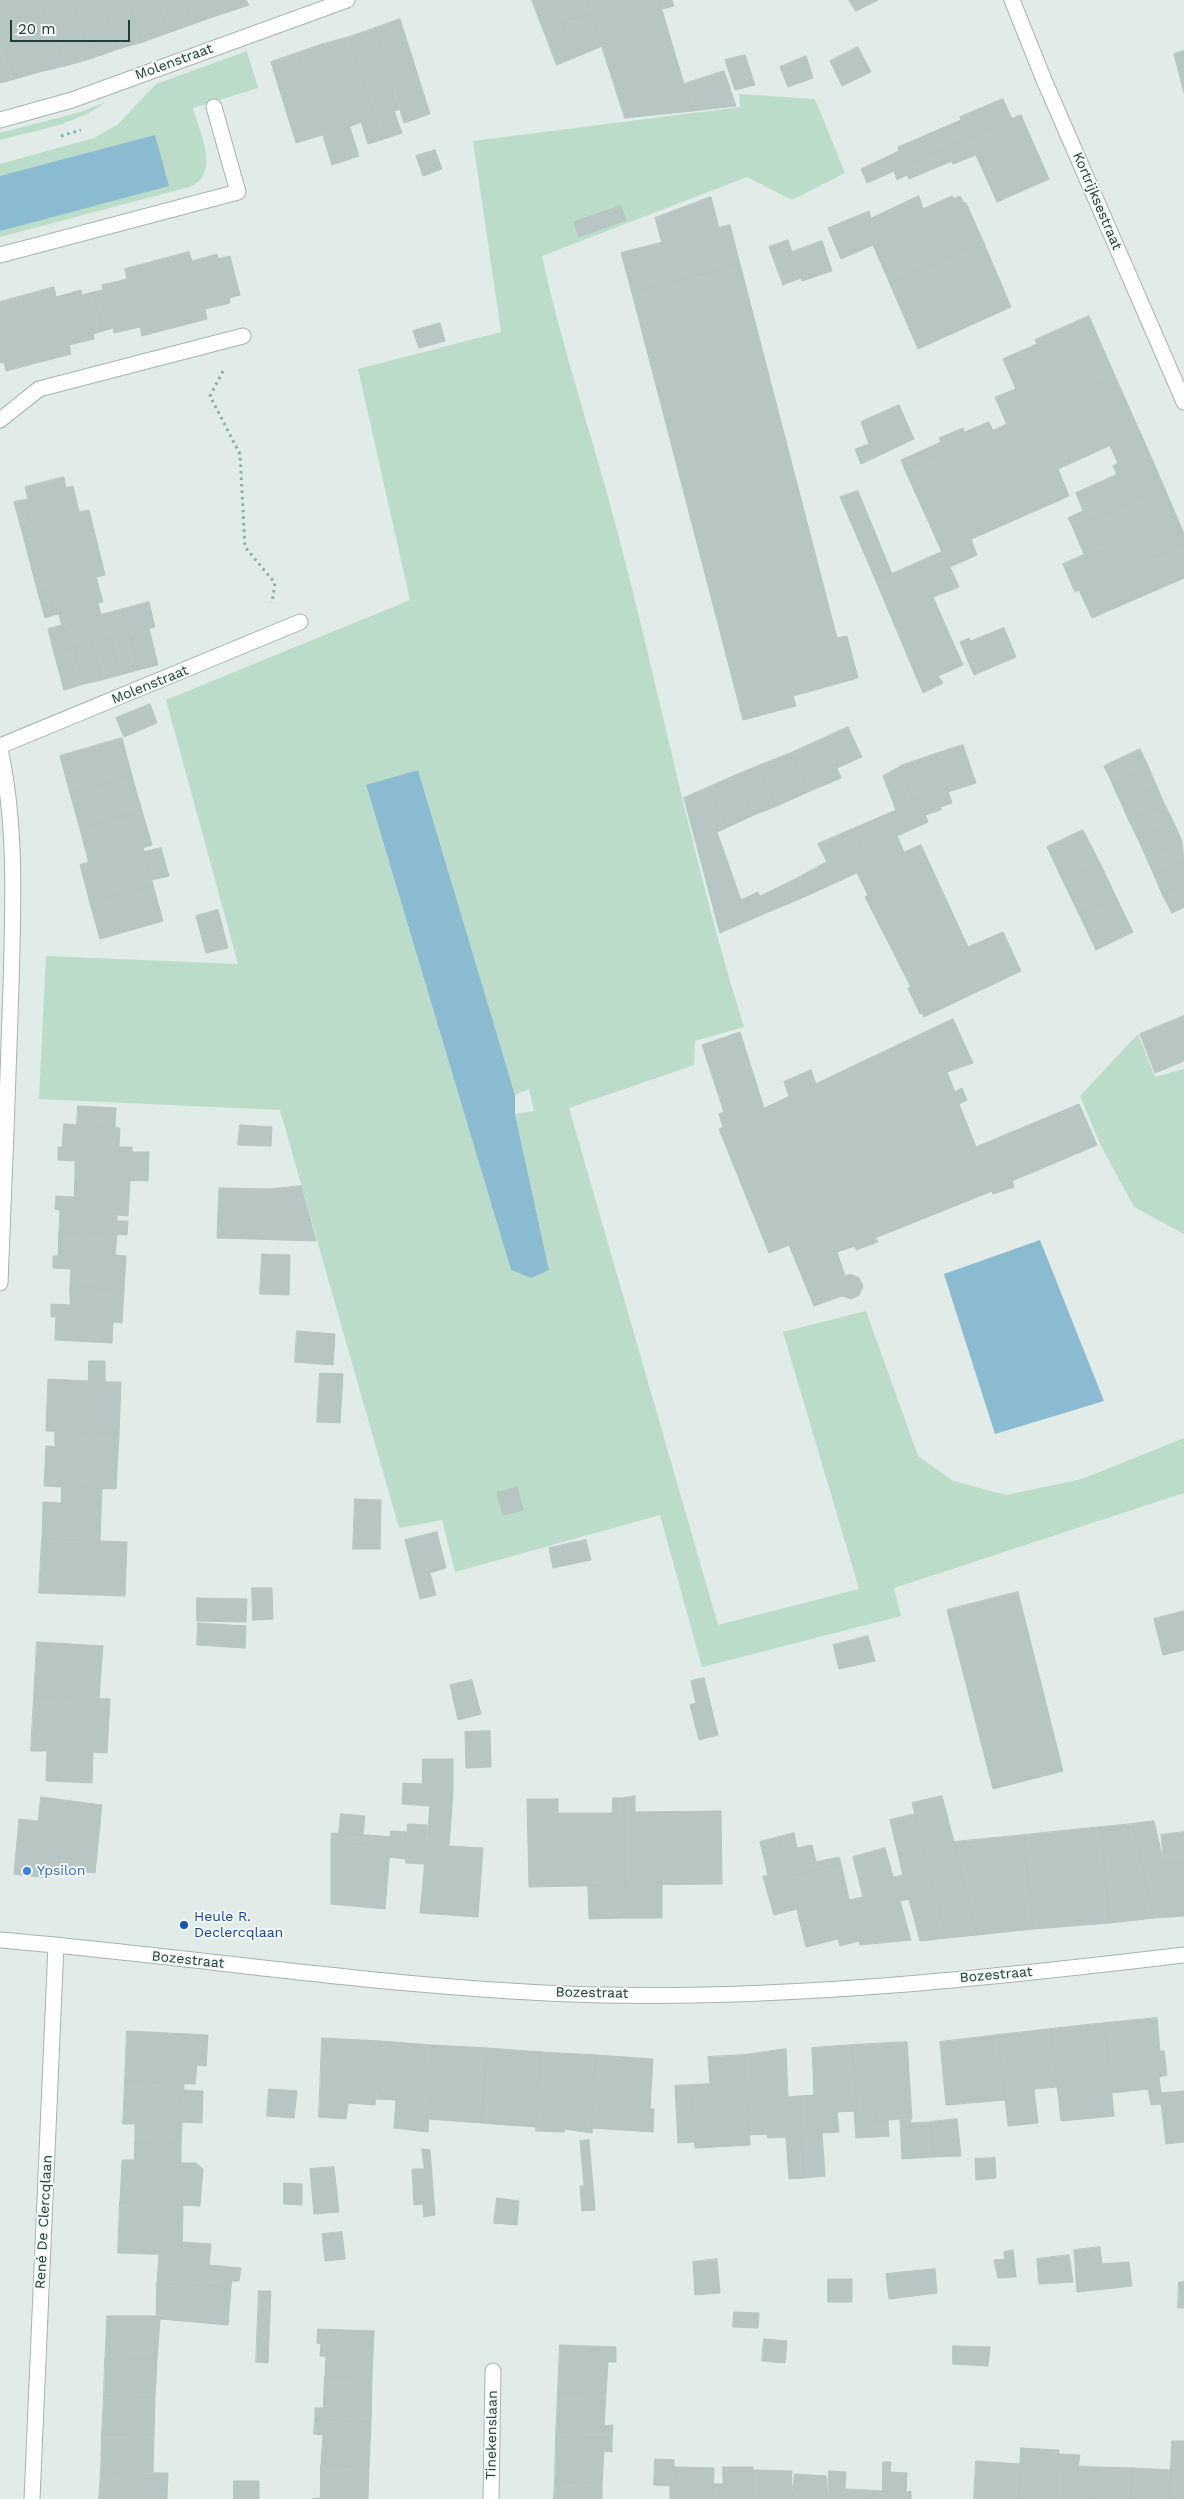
<!DOCTYPE html>
<html>
<head>
<meta charset="utf-8">
<style>
  body { margin:0 }
  #map { position:relative; width:1184px; height:2499px; overflow:hidden; background:#e1ece8; font-family:"Work Sans",sans-serif }
  canvas { display:block }
  .scale { position:absolute; left:10px; top:20px; width:120px; height:22px; box-sizing:border-box; border:2px solid #223c39; border-top:0; padding-left:6px; font-size:15px; line-height:18px; white-space:nowrap; color:#223c39; -webkit-text-stroke:4px #f2f8f6; paint-order:stroke }
</style>
</head>
<body>
<div id="map">
<canvas width="1184" height="2499"></canvas>
<div class="scale">20 m</div>
</div>
<script>
const context = document.querySelector('canvas').getContext('2d');
context.lineJoin = 'round';
function paint(path, color) { context.fillStyle = color; context.fill(path, 'evenodd'); }
function stroke(path, color, width, dash) { context.strokeStyle = color; context.lineWidth = width; context.lineCap = dash ? 'butt' : 'round'; context.setLineDash(dash || []); context.stroke(path); }
function drawText(font, color, halo, rows, align = 'center') {
  context.font = font + ' "Work Sans",sans-serif'; context.lineWidth = 4; context.setLineDash([]); context.textBaseline = 'middle'; context.strokeStyle = halo; context.fillStyle = color; for (const [text, x, y, turn = 0] of rows) {
    context.save(); context.translate(x, y); context.rotate((+turn || 0) * Math.PI / 180); context.textAlign = isNaN(turn) ? turn : align; if (halo) context.strokeText(text, 0, 0); context.fillText(text, 0, 0); context.restore();
  }
}
paint(new Path2D(`
  M247 51 258 88 193 108C199 131 222 176 189 187L0 237V164L94 138 118 124 156 84Z
  M739 94 815 99 845 173 792 200 747 177 542 256C562 349 593 438 617 530 661 696 693 864 744 1027L695 1041 694 1065 569 1108 718 1625 859 1589 783 1332 866 1311 918 1456 953 1481 1006 1495 1082 1479 1184 1438V1493L894 1588 901 1616 702 1667 660 1515 455 1572 442 1520 399 1528 280 1110 39 1099 46 956 238 964 166 700 410 600 358 369 501 332 473 141 740 107ZM418 770 515 1095 529 1089 534 1111 515 1114 549 1269 531 1278 511 1270 366 786Z
  M106 102C76 125 35 130 0 140V133L80 112Z
  M1138 1034 1155 1077 1184 1069V1234L1134 1207 1101 1146 1080 1096Z`), '#badcc9');
paint(new Path2D(`
  M155 135 169 186 0 231V176Z
  M418 770 515 1095V1114L549 1270 531 1278 511 1270 366 785Z
  M1040 1240 1104 1401 995 1434 944 1274Z`), '#8abbd0');
const building = new Path2D(`
  M0 0H13L39 72 15 79 0 38Z
  M13 0H39L65 66 39 72Z
  M39 0H72L93 58 65 66Z
  M72 0H101L118 49 93 58Z
  M101 0H129L143 42 118 49Z
  M129 0H157L168 33 143 42Z
  M157 0H185L193 24 168 33Z
  M185 0H214L219 15 193 24Z
  M214 0H246L249 5 219 15Z
  M532 0H587L591 13 561 22 576 57 557 65Z
  M587 0H659L692 111 625 118Z
  M659 0H672L674 6 662 9Z
  M849 0H878L856 11Z
  M591 13 602 46 576 57 561 22Z
  M400 19 430 114 404 123 375 28Z
  M375 28 401 109 394 111 402 133 381 140 349 37Z
  M349 37 381 140 368 144 361 122 349 127 323 44Z
  M0 38 15 79 0 83Z
  M323 44 359 156 332 165 297 53Z
  M858 47 871 72 842 86 830 61Z
  M1184 51V93L1174 54Z
  M297 53 322 135 296 143 271 62Z
  M745 55 755 85 735 90 725 60Z
  M806 56 813 78 788 87 780 67Z
  M724 71 736 106 692 111 684 84Z
  M1003 99 1012 119 867 183 861 169 899 151 898 147 961 120 960 117Z
  M1021 115 1049 179 997 202 976 155 953 164 952 161 909 179 907 175 897 180 894 171Z
  M435 150 442 169 423 176 416 156Z
  M919 196 923 209 952 196 954 199 960 196 964 203H966L983 241 890 284 873 245 841 259 828 228 869 211 871 218Z
  M711 197 719 228 662 243 655 218Z
  M621 206 626 220 579 237 574 222Z
  M730 225 740 264 632 293 621 253Z
  M788 240 801 278 783 285 769 247Z
  M822 241 832 271 802 281 792 252Z
  M983 241 1011 307 918 349 890 284Z
  M189 252 192 261 217 254 218 259 230 256 240 295 229 298 230 303 205 309 207 319 142 336 140 327 114 333 113 328 103 331 93 292 103 290 102 285 127 279 125 269Z
  M740 264 837 638 847 636 858 678 793 696 796 706 743 720 632 293Z
  M54 287 56 297 81 290 82 295 93 292 103 331 93 334 94 339 69 345 71 354 6 371 4 362 0 363V302Z
  M1089 316 1115 376 1007 425 995 397 1016 389 1003 359 1037 344 1035 340Z
  M440 323 445 341 419 348 413 331Z
  M1115 376 1140 432 1058 469 1069 496 942 552 905 470Z
  M899 405 914 439 861 464 855 449 869 444 861 422Z
  M989 422 993 431 905 470 901 460 941 442 939 438 963 428 964 432Z
  M1140 432 1152 459 1117 475 1113 466 1118 463 1110 446Z
  M1152 459 1164 487 1073 528 1068 518 1083 511 1076 493Z
  M64 477 66 488 73 486 79 512 89 510 105 575 96 577 103 602 98 603 101 615 62 626 59 614 54 615 48 590 38 593 21 528 31 525 24 500 28 499 25 487Z
  M1164 487 1176 515 1084 554 1073 528Z
  M858 491 892 574 876 581 840 497Z
  M24 500 31 525 21 528 14 502Z
  M1176 515 1184 534V544L1075 592 1063 564Z
  M971 539 977 555 950 567 959 587 933 597 963 665 938 676 943 683 923 693 876 581Z
  M1184 544V578L1092 618 1079 590Z
  M48 590 54 615 45 618 38 593Z
  M149 602 155 627 54 653 48 629Z
  M149 628 158 665 138 670 129 633Z
  M1004 628 1016 657 974 675 960 642 969 638 970 641Z
  M129 633 138 670 120 675 111 638Z
  M111 638 120 675 102 680 92 643Z
  M92 643 102 680 84 684 74 648Z
  M74 648 84 684 64 690 54 653Z
  M150 704 157 723 124 737 116 718Z
  M848 727 862 757 837 768 841 778 808 792 791 753Z
  M122 738 132 776 70 793 60 756Z
  M963 745 976 783 948 792 935 754Z
  M1140 749 1149 768 1113 785 1104 766Z
  M791 753 808 792 777 806 758 766Z
  M935 754 952 803 940 807 941 810 925 815 919 799 913 801 900 766Z
  M758 766 777 806 754 815 736 775Z
  M900 767 913 801 919 799 928 822 897 836 904 852 870 867 852 829 896 810 883 776Z
  M1149 768 1157 787 1121 803 1113 785Z
  M736 775 754 815 728 827 709 787Z
  M132 776 142 811 80 829 70 793Z
  M709 787 728 827 717 832 741 900 758 892 766 913 720 933 684 798Z
  M1157 787 1165 805 1129 821 1121 803Z
  M1165 805 1174 823 1138 839 1129 821Z
  M142 811 152 845 89 863 80 829Z
  M1174 823 1182 841 1146 857 1138 839Z
  M852 829 870 867 837 882 818 844Z
  M1083 830 1100 863 1063 881 1047 847Z
  M1182 841 1184 861 1154 875 1146 857Z
  M921 845 968 947 1003 932 1021 971 924 1017 922 1013 920 1014 908 988 911 987 865 897 868 895 857 873Z
  M143 847 153 885 90 903 80 865Z
  M161 848 169 876 152 880 144 852Z
  M1184 861V883L1162 894 1154 875Z
  M827 862 837 882 802 898 794 880Z
  M1100 863 1116 897 1079 914 1063 881Z
  M794 880 802 898 766 913 759 897Z
  M1184 883V907L1172 913 1162 894Z
  M153 885 163 921 100 939 90 903Z
  M1116 897 1133 932 1096 950 1079 914Z
  M218 910 228 948 206 953 196 916Z
  M1184 1016V1061L1155 1073 1140 1034Z
  M953 1019 973 1063 947 1072 955 1092 962 1088 967 1100 959 1104 976 1147 1079 1104 1097 1145 1012 1181 1014 1187 993 1194 992 1191 875 1238 878 1242 856 1250 855 1246 837 1252 845 1276 850 1274 859 1278 863 1286 859 1295 851 1299 842 1296 814 1306 789 1245 769 1253 719 1129 723 1127 719 1114 724 1112 702 1045 740 1032 764 1108Z
  M811 1070 816 1084 789 1096 784 1082Z
  M78 1106 116 1108 115 1127 77 1125Z
  M64 1124 120 1128 119 1147H132V1152H149L148 1181 75 1179V1161L58 1160V1147H62Z
  M240 1125 272 1127 271 1146 238 1145Z
  M75 1179 130 1180 128 1216 117 1215V1221H128L127 1235 59 1232 60 1210 55 1209 56 1196 74 1197Z
  M301 1186 316 1241 217 1238 219 1188 270 1189Z
  M59 1232 117 1234 115 1255 126 1256 124 1289 70 1287 71 1269 53 1268V1256H58Z
  M262 1254 290 1255 289 1295 260 1294Z
  M70 1287 124 1289 122 1323 113 1322 112 1343 55 1340 56 1317H51V1304L70 1305Z
  M297 1331 335 1334 333 1365 295 1362Z
  M89 1361H105V1382H121L119 1434 46 1431 48 1379 88 1381Z
  M320 1373 343 1374 340 1423 317 1422Z
  M55 1432 119 1434 116 1489 44 1486 46 1446 55 1447Z
  M62 1487 102 1488 100 1541 42 1539 43 1502 61 1503Z
  M517 1487 523 1510 503 1515 497 1493Z
  M355 1499 381 1500 380 1549H353Z
  M437 1532 446 1568 430 1573 436 1595 420 1599 405 1540Z
  M42 1539 127 1542 125 1596 39 1593Z
  M586 1540 591 1560 553 1568 549 1548Z
  M252 1588H272L273 1619 253 1620Z
  M1018 1592 1063 1771 993 1789 947 1610Z
  M197 1598 247 1599 246 1622 197 1621Z
  M1184 1611V1650L1163 1655 1154 1619Z
  M198 1623 246 1626 245 1648 197 1645Z
  M868 1636 875 1661 839 1669 833 1645Z
  M37 1642 103 1646 99 1699 34 1696Z
  M704 1678 718 1735 699 1740 690 1705 696 1703 691 1681Z
  M472 1680 481 1714 458 1720 450 1685Z
  M34 1696 110 1699 107 1753 93 1752 92 1783 46 1781 47 1751H31Z
  M490 1731 491 1767 466 1768 465 1732Z
  M423 1759H453V1792L449 1846 483 1848 478 1917 420 1913 430 1806 402 1804 403 1783 422 1784Z
  M635 1796V1812L721 1811 722 1884 625 1885 624 1798Z
  M942 1796 954 1842 977 1935 947 1938 912 1803Z
  M41 1797 102 1805 95 1873 50 1868 49 1878 14 1874 19 1819 38 1821Z
  M613 1798H624L625 1885 529 1887 527 1799H558V1813H612Z
  M341 1814 365 1816 363 1835 339 1833Z
  M915 1814 947 1938 920 1941 909 1899 900 1901 894 1877 903 1875 890 1820Z
  M1154 1821 1164 1864 1184 1862V1916L1154 1918 1133 1824Z
  M408 1824 427 1825 424 1864 406 1863Z
  M1133 1824 1154 1918 1110 1923 1101 1827Z
  M1101 1827 1110 1923 1033 1929 1024 1835Z
  M391 1831 407 1832 406 1859 389 1857Z
  M1184 1832V1862L1164 1864 1161 1835Z
  M332 1833 368 1835 367 1845 331 1842Z
  M794 1833 797 1848 812 1845 816 1862 839 1857 841 1864 789 1877 779 1837Z
  M368 1835 391 1837 385 1909 331 1904V1842L367 1845Z
  M1024 1835 1033 1929 977 1935 954 1842Z
  M779 1837 788 1870 768 1875 760 1842Z
  M885 1848 911 1940 860 1945 849 1900 863 1897 853 1857Z
  M841 1864 859 1941 840 1946 838 1939 806 1947 789 1877Z
  M788 1870 797 1909 774 1915 763 1877Z
  M662 1884V1918H625V1885Z
  M625 1885V1918L589 1919 588 1886Z
  M1157 2018 1160 2051H1164L1167 2075 1159 2077 1161 2093 1184 2091V2142L1166 2144 1161 2104 1151 2105 1148 2089 1112 2093 1105 2023Z
  M1105 2023 1114 2116 1061 2121 1051 2029Z
  M1051 2029 1057 2087 1034 2089 1038 2123 1008 2126 998 2035Z
  M127 2031 208 2035 206 2066 197 2065 195 2084 125 2081Z
  M998 2035 1005 2100 946 2105 940 2042Z
  M322 2038 380 2041 375 2105 348 2103 346 2119 319 2117Z
  M380 2041 432 2045 428 2132 394 2128 396 2100 376 2099Z
  M907 2042 912 2119H910L911 2123 931 2122 934 2157 902 2159 900 2119 876 2121V2109L857 2111 852 2045Z
  M432 2045 487 2048 482 2123 429 2119Z
  M852 2045 857 2111 837 2112 839 2132 822 2133 825 2176 804 2178 800 2096 814 2095 812 2048Z
  M487 2048 541 2052 536 2127 482 2123Z
  M786 2049 788 2097 800 2096 804 2178 789 2179 786 2137 768 2138 767 2134 749 2135 744 2055Z
  M541 2052 596 2055 592 2133 564 2129V2132L536 2131Z
  M596 2055 653 2059 650 2109H654L653 2132 592 2128Z
  M744 2055 750 2145 695 2148 692 2100 711 2099 708 2057Z
  M125 2081 184 2084 181 2144 135 2142V2124H123Z
  M709 2084 711 2099 692 2100 695 2142 678 2143 675 2086Z
  M269 2089 297 2091 294 2118 267 2116Z
  M183 2090 203 2091 202 2123 182 2122Z
  M876 2109V2121L888 2120 889 2136 856 2138 854 2111Z
  M957 2119 961 2156 934 2157 931 2122Z
  M589 2140 595 2210 582 2211 580 2186H584L580 2141Z
  M135 2142 181 2144V2163H196L203 2169 200 2206 120 2202 122 2160H134Z
  M422 2149 430 2150 435 2215 424 2217 423 2204 414 2205 412 2169H424Z
  M995 2158 996 2178 976 2180 975 2159Z
  M334 2167 339 2212 314 2214 310 2169Z
  M284 2183 302 2184V2205L284 2204Z
  M497 2198 519 2201 517 2225 494 2223Z
  M120 2202 183 2205 182 2255 118 2253Z
  M342 2232 345 2259 325 2261 322 2234Z
  M182 2242 211 2244 209 2265 241 2268 239 2281H232L231 2287 157 2283 159 2255H182Z
  M1100 2247 1102 2264 1129 2262 1132 2286 1077 2292 1074 2250Z
  M1013 2250 1016 2277 998 2278 994 2260 1005 2259 1004 2252Z
  M1069 2255 1073 2282 1039 2284 1037 2259Z
  M717 2259 720 2293 695 2295 693 2262Z
  M935 2269 937 2293 889 2299 886 2274Z
  M828 2279H852V2302H828Z
  M1179 2282H1184V2308H1178Z
  M157 2283 231 2287 228 2325 160 2319 157 2360 105 2359 107 2316H156Z
  M259 2291H271L268 2363 256 2362Z
  M734 2312 759 2313 758 2328 733 2327Z
  M318 2329 374 2331 372 2377 325 2376 326 2356H320L321 2344 317 2343Z
  M764 2339 787 2341 785 2363 762 2361Z
  M560 2345 616 2347V2362H608L606 2393 558 2392Z
  M953 2346 990 2347 988 2366 953 2364Z
  M105 2359 157 2360 155 2397 104 2396Z
  M325 2376 372 2377 371 2422 315 2419V2408H323Z
  M558 2392 606 2393 604 2426 613 2425 612 2438 556 2437Z
  M104 2396 155 2397 154 2435 102 2434Z
  M315 2419 371 2422 369 2467 321 2465 323 2435 314 2434Z
  M102 2434 154 2435 153 2474 101 2472Z
  M556 2437 612 2438V2452L604 2451 602 2484 555 2481Z
  M1172 2441H1184V2499H1170Z
  M1021 2448 1059 2450 1056 2499H1019Z
  M1059 2454 1080 2455 1078 2466 1095 2467 1094 2499H1056Z
  M655 2459 674 2460V2467H676L675 2482H670V2486L654 2485Z
  M976 2461 1020 2464 1019 2499H974Z
  M883 2462H891L890 2472 907 2473 906 2492 911 2491V2499H865L866 2490 882 2491Z
  M321 2465 369 2467 368 2499H312L320 2498Z
  M676 2467 714 2468 713 2499H670V2482H675Z
  M723 2467H753L752 2499H713L714 2484H723Z
  M1095 2467 1133 2468 1131 2499H1094Z
  M1133 2468 1171 2470 1170 2499H1131Z
  M753 2470 792 2471 791 2499H752Z
  M829 2471 846 2472 845 2489 866 2490 865 2499H828Z
  M101 2472 168 2473 167 2499H99Z
  M795 2474 826 2476 828 2499H791Z
  M234 2481H259V2499H234Z
  M555 2481 602 2484V2499H554Z`);
paint(building, '#b7c6c2');
stroke(building, '#b4c5c0', 1);
const minor = new Path2D(`
  M1012 0 1044 80 1184 402
  M0 120 72 100 347 0
  M0 255 238 192 214 107
  M0 420 39 389 243 336
  M0 746 300 622
  M0 749C17 826 13 909 11 987 8 1086 4 1184 0 1283
  M0 1940C200 1957 399 1990 601 1995 795 1999 991 1978 1184 1955
  M32 2499 56 1945
  M491 2499 493 2371`);
stroke(minor, '#a4b4b0', 17);
stroke(new Path2D(`
  M61 136 81 130
  M223 371 210 396 240 454 245 547 275 583 272 603`), '#82afa7', 3, [2.5, 4]);
stroke(minor, '#fff', 15);
for (const [x, y, r, color] of [
  [27,1871,5,"#3f7fe0"],
  [184,1925,5,"#1a4fb4"]
]) { const dot = new Path2D(); dot.arc(x, y, r, 0, 2 * Math.PI); context.fillStyle = color; context.fill(dot); stroke(dot, '#f2f8f6', 2); }
drawText('14px', '#223c39', '#f2f8f6', [
  ["Molenstraat",174,62,-20],
  ["Kortrijksestraat",1097,201,67],
  ["Molenstraat",150,685,-22],
  ["Bozestraat",188,1960,6],
  ["Bozestraat",996,1975,-5],
  ["Bozestraat",592,1993,1],
  ["René De Clercqlaan",44,2222,-87],
  ["Tinekenslaan",492,2435,-89]
]);
drawText('14px', '#366cbe', '#f2f8f6', [
  ["Ypsilon",37,1871]
], 'left');
drawText('14px', '#164399', '#f2f8f6', [
  ["Heule R.",194,1917],
  ["Declercqlaan",194,1933]
], 'left');
</script>
</body>
</html>
